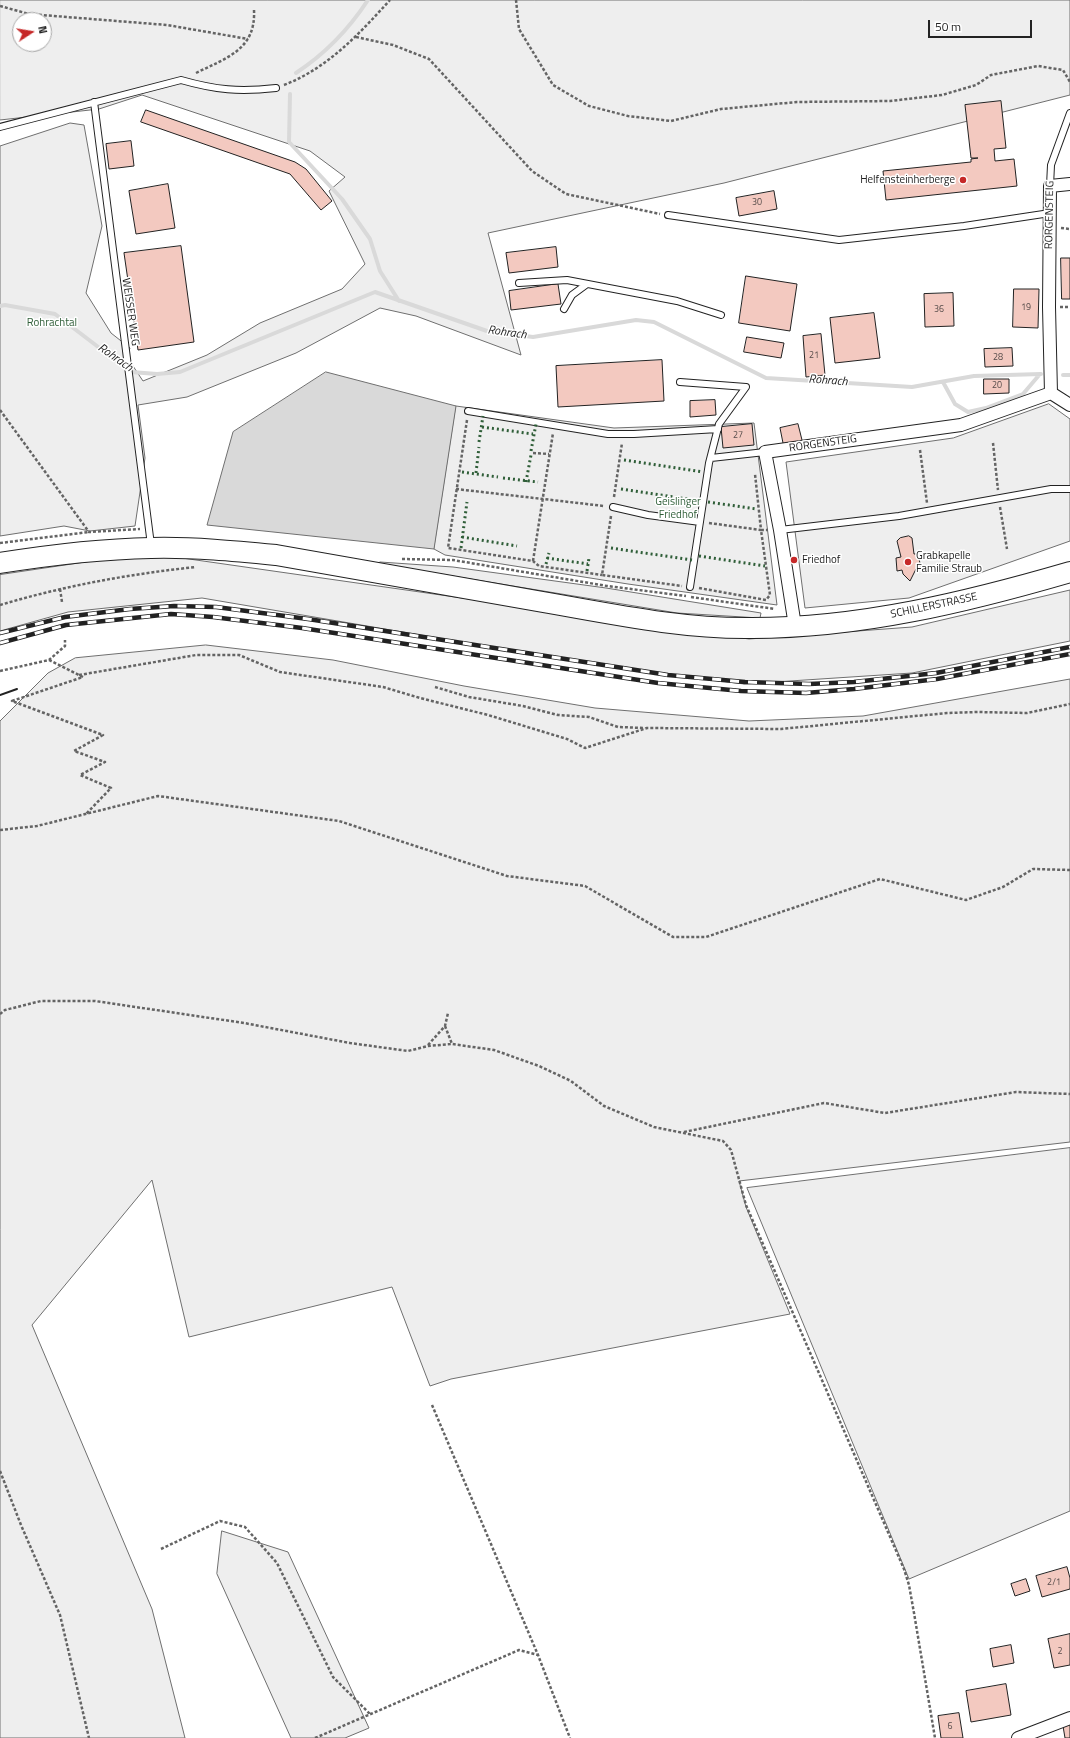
<!DOCTYPE html>
<html>
<head>
<meta charset="utf-8">
<style>
  body { margin:0 }
  #map { position:relative; width:1070px; height:1738px; overflow:hidden; background:#fff; font-family:"Titillium Web",sans-serif }
  canvas { display:block }
  .north { position:absolute; left:12px; top:12px; width:40px; height:40px; box-sizing:border-box; background:#fff; border:1px solid #a7a7a7; border-radius:50%; rotate:78deg; font-size:11px; font-weight:700; line-height:16px; text-align:center; color:#222 }
  .north::after { content:''; display:block; margin:auto; width:14px; height:18px; background:#c62828; clip-path:polygon(50% 0,100% 100%,50% 72%,0 100%) }
  .scale { position:absolute; left:928px; top:20px; width:104px; height:18px; box-sizing:border-box; border:2px solid #222; border-top:0; padding-left:5px; font-size:12px; line-height:14px; white-space:nowrap; color:#222; -webkit-text-stroke:3px #fff; paint-order:stroke }
</style>
</head>
<body>
<div id="map">
<canvas width="1070" height="1738"></canvas>
<div class="north">N</div>
<div class="scale">50 m</div>
</div>
<script>
const context = document.querySelector('canvas').getContext('2d');
context.lineJoin = 'round';
function paint(path, color) { context.fillStyle = color; context.fill(path, 'evenodd'); }
function stroke(path, color, width, dash) { context.strokeStyle = color; context.lineWidth = width; context.lineCap = dash ? 'butt' : 'round'; context.setLineDash(dash || []); context.stroke(path); }
function drawText(font, color, halo, rows, align = 'center') {
  context.font = font + ' "Titillium Web",sans-serif'; context.lineWidth = 3; context.setLineDash([]); context.textBaseline = 'middle'; context.strokeStyle = halo; context.fillStyle = color; for (const [text, x, y, turn = 0] of rows) {
    context.save(); context.translate(x, y); context.rotate((+turn || 0) * Math.PI / 180); context.textAlign = isNaN(turn) ? turn : align; if (halo) context.strokeText(text, 0, 0); context.fillText(text, 0, 0); context.restore();
  }
}
const green = new Path2D(`
  M0 0H1070V95L724 183 488 233 521 355 416 316 380 308 296 353 187 397 138 405 145 458 135 526 90 531 64 526 0 536V146L70 123 84 125 102 226 86 293 111 333 130 348 127 357 143 381 207 355 260 323 342 289 365 264 329 191 345 177 310 151 142 95 99 109 0 120ZM20 20H44V44H20Z
  M1049 404 1070 419V541L909 598 805 608 786 462 953 438Z
  M456 406 614 428 754 423 777 605 628 584 445 555 434 549Z
  M147 553 749 639 912 627 1070 590V641L912 673 744 684 597 665 202 598 68 612 0 631V575Z
  M380 562 453 567 606 588 761 613 760 618 677 613 379 564Z
  M206 645 333 660 464 686 595 708 749 721 863 716 1070 679V1142L739 1181 746 1207 790 1314 451 1379 430 1386 392 1287 189 1337 152 1180 32 1325 152 1609 185 1738H0V721L48 673 75 658Z
  M1070 1148V1511L909 1579 747 1188Z
  M222 1531 288 1552 369 1728 345 1738H291L217 1574Z`);
paint(green, '#eee');
stroke(green, '#6f6f6f', 1);
const water = new Path2D(`
  M326 372 456 406 434 549 207 525 233 432Z`);
paint(water, '#d9d9d9');
stroke(water, '#6f6f6f', 1);
stroke(new Path2D(`
  M296 73C325 54 349 29 368 0
  M290 94 289 142 342 199 370 239 380 271 399 301
  M0 306 5 305 55 314 131 372 157 374 180 372 375 292 487 331 533 337 636 320 654 322 766 378 912 387 974 376 1041 374
  M1063 375H1070
  M943 382 955 404 968 412 986 408 1023 394 1040 374`), '#d9d9d9', 4);
const building = new Path2D(`
  M1001 101 1006 148 994 149 995 161 1014 159 1017 186 886 200 883 171 971 162V159L978 158H971L965 105Z
  M146 110 295 162 306 169 332 201 321 210 290 174 141 122Z
  M131 141 134 166 109 169 106 144Z
  M168 184 175 228 136 234 129 191Z
  M774 191 777 209 739 216 736 198Z
  M181 246 194 342 138 350 124 253Z
  M556 247 558 267 509 273 506 253Z
  M1061 258H1070V299H1062Z
  M746 276 797 284 790 331 739 323Z
  M558 284 561 304 511 310 509 291Z
  M1014 289H1039L1038 328 1013 327Z
  M953 293 954 326 925 327 924 294Z
  M874 313 880 358 835 363 830 318Z
  M821 334 825 375 806 377 803 336Z
  M747 337 784 343 781 358 744 352Z
  M1012 348 1013 366 985 367 984 349Z
  M662 360 664 401 558 407 556 366Z
  M984 379H1009V393L984 394Z
  M715 400 716 415 690 417V401Z
  M752 424 754 445 723 448 721 427Z
  M798 424 803 444 784 448 780 428Z
  M909 536 912 538 914 554H918L921 568 916 569 910 581 903 574 902 570 897 571 896 558 901 557 897 541 900 538Z
  M1067 1567 1070 1578V1589L1042 1597 1036 1576Z
  M1026 1579 1030 1591 1015 1596 1011 1584Z
  M1070 1634V1665L1054 1668 1048 1639Z
  M1011 1645 1014 1663 993 1667 990 1649Z
  M1006 1684 1011 1715 971 1722 966 1691Z
  M959 1713 963 1738H941L938 1716Z
  M1070 1725V1738H1065L1063 1726Z`);
paint(building, '#f3c9c0');
stroke(building, '#222', 1);
const lane = new Path2D(`
  M94 102 151 545
  M0 127 181 80C216 90 239 92 276 88
  M1050 186 1051 165 1070 113
  M668 215 839 240 964 226 1050 213
  M519 283 567 280 677 301 721 315
  M564 309 572 295 587 284
  M680 382 746 387 719 424 709 463 690 587
  M468 411 608 434H634L718 429
  M711 458 765 452
  M613 507 648 515 700 522
  M780 530 899 516 1051 489H1070`);
const street = new Path2D(`
  M1051 393 1049 307 1050 186 1070 184
  M1051 393 1070 405
  M795 626 780 530 765 452 961 425 1051 393
  M1018 1738 1070 1718`);
const primary = new Path2D(`
  M0 563C50 555 101 549 151 548 193 547 235 551 276 555 365 571 454 586 543 602 612 614 682 629 752 628 860 628 967 602 1070 572`);
stroke(lane, '#222', 8);
stroke(street, '#222', 14);
stroke(primary, '#222', 22);
stroke(new Path2D(`
  M516 0 519 29 553 85 589 106 628 116 671 121 721 109 797 102 890 101 942 95 976 85 991 75 1038 66 1063 70 1070 82
  M0 6 29 14 167 25 248 39
  M356 37 393 45 429 59 532 171 566 194 660 214
  M196 73C226 58 256 50 254 10
  M284 85C328 68 359 34 390 0
  M1061 228 1070 229
  M1060 307H1070
  M0 410 89 532 140 529
  M467 420 448 548 533 561 539 566 602 575
  M993 443 998 490
  M920 450 927 503
  M533 453 549 454
  M456 489 604 506
  M614 497 622 443
  M1000 507 1007 549
  M611 516 602 575 682 586
  M709 523 761 530 755 474
  M0 543 89 532
  M402 559 453 560 607 586 686 596
  M533 561 553 433
  M699 588 766 600 770 595 761 530H768
  M60 589 62 602
  M691 597 775 609
  M0 605C64 586 129 574 196 567
  M49 660 83 677 12 701 103 735 74 751 105 762 80 775 111 788 86 814
  M0 671 49 660 65 646V640
  M79 675 196 655H239L280 672 383 687 420 698 488 715 567 739 585 748 647 728 781 729 947 713 978 712 1027 713 1070 704
  M435 687 469 697 523 706 558 715 589 717 618 727 645 728
  M0 830 37 826 158 796 339 821 507 876 585 886 673 937H706L880 879 966 900 1003 887 1033 869 1070 870
  M0 1014 5 1010 41 1001H95L244 1023 350 1043 408 1051 428 1046 452 1044 494 1050 539 1066 571 1081 604 1106 654 1127 723 1141 731 1150 746 1205 904 1569 909 1585 914 1613 935 1738
  M445 1026 452 1044
  M428 1045 445 1026 448 1013
  M684 1132 824 1103 885 1113 1016 1092 1070 1094
  M432 1405 538 1655 570 1738
  M0 1471 21 1525 60 1615 89 1738
  M161 1549 220 1521 245 1527 277 1563 333 1677 370 1714
  M315 1738 519 1650 538 1655`), '#646464', 2.5, [3, 2]);
stroke(lane, '#fff', 6);
stroke(street, '#fff', 12);
stroke(primary, '#fff', 20);
const rail = new Path2D(`
  M0 633 65 617 130 609 174 606 216 607 308 619 668 675 745 682 809 684 854 682 936 673 1070 647
  M0 643 66 625 171 614 213 617 302 628 658 683 741 691 806 693 854 689 937 679 1070 654`);
stroke(rail, '#222', 4.5);
stroke(rail, '#fff', 3, [9]);
stroke(new Path2D(`
  M482 427 533 434
  M479 442 483 416
  M531 451 536 424
  M624 460 703 472
  M462 472 498 477
  M476 473 479 447
  M503 478 538 482
  M526 482 531 455
  M621 489 700 501
  M708 502 757 509
  M462 537 517 546
  M461 548 467 502
  M611 548 692 560
  M699 556 765 566
  M547 558 588 564
  M546 564 549 553
  M587 571 589 558`), '#2f5e38', 3, [2, 3]);
stroke(new Path2D(`
  M0 695 17 689`), '#222', 2);
for (const [x, y, r, color] of [
  [963,180,4,"#c62828"],
  [794,560,4,"#c62828"],
  [908,562,4,"#c62828"]
]) { const dot = new Path2D(); dot.arc(x, y, r, 0, 2 * Math.PI); context.fillStyle = color; context.fill(dot); stroke(dot, '#fff', 1.5); }
drawText('9px', '#564c4a', null, [
  ["30",757,203],
  ["19",1026,308],
  ["36",939,310],
  ["21",814,356],
  ["28",998,358],
  ["20",997,386],
  ["27",738,436],
  ["2/1",1054,1583],
  ["2",1060,1652],
  ["6",950,1727]
]);
drawText('11px', '#222', '#fff', [
  ["Helfensteinherberge",955,180,"right"],
  ["Grabkapelle",916,556],
  ["Familie Straub",916,569],
  ["Friedhof",802,560]
], 'left');
drawText('11px', '#222', '#fff', [
  ["RORGENSTEIG",1050,215,-89],
  ["WEISSER WEG",130,312,82],
  ["RORGENSTEIG",823,444,-8],
  ["SCHILLERSTRASSE",934,606,-12]
]);
drawText('11px', '#2f5e38', '#fff', [
  ["Rohrachtal",52,323],
  ["Geislinger",678,502],
  ["Friedhof",678,515]
]);
drawText('italic 12px', '#222', '#fff', [
  ["Rohrach",507,333,8],
  ["Rohrach",115,358,35],
  ["Rohrach",828,381,4]
]);
</script>
</body>
</html>
